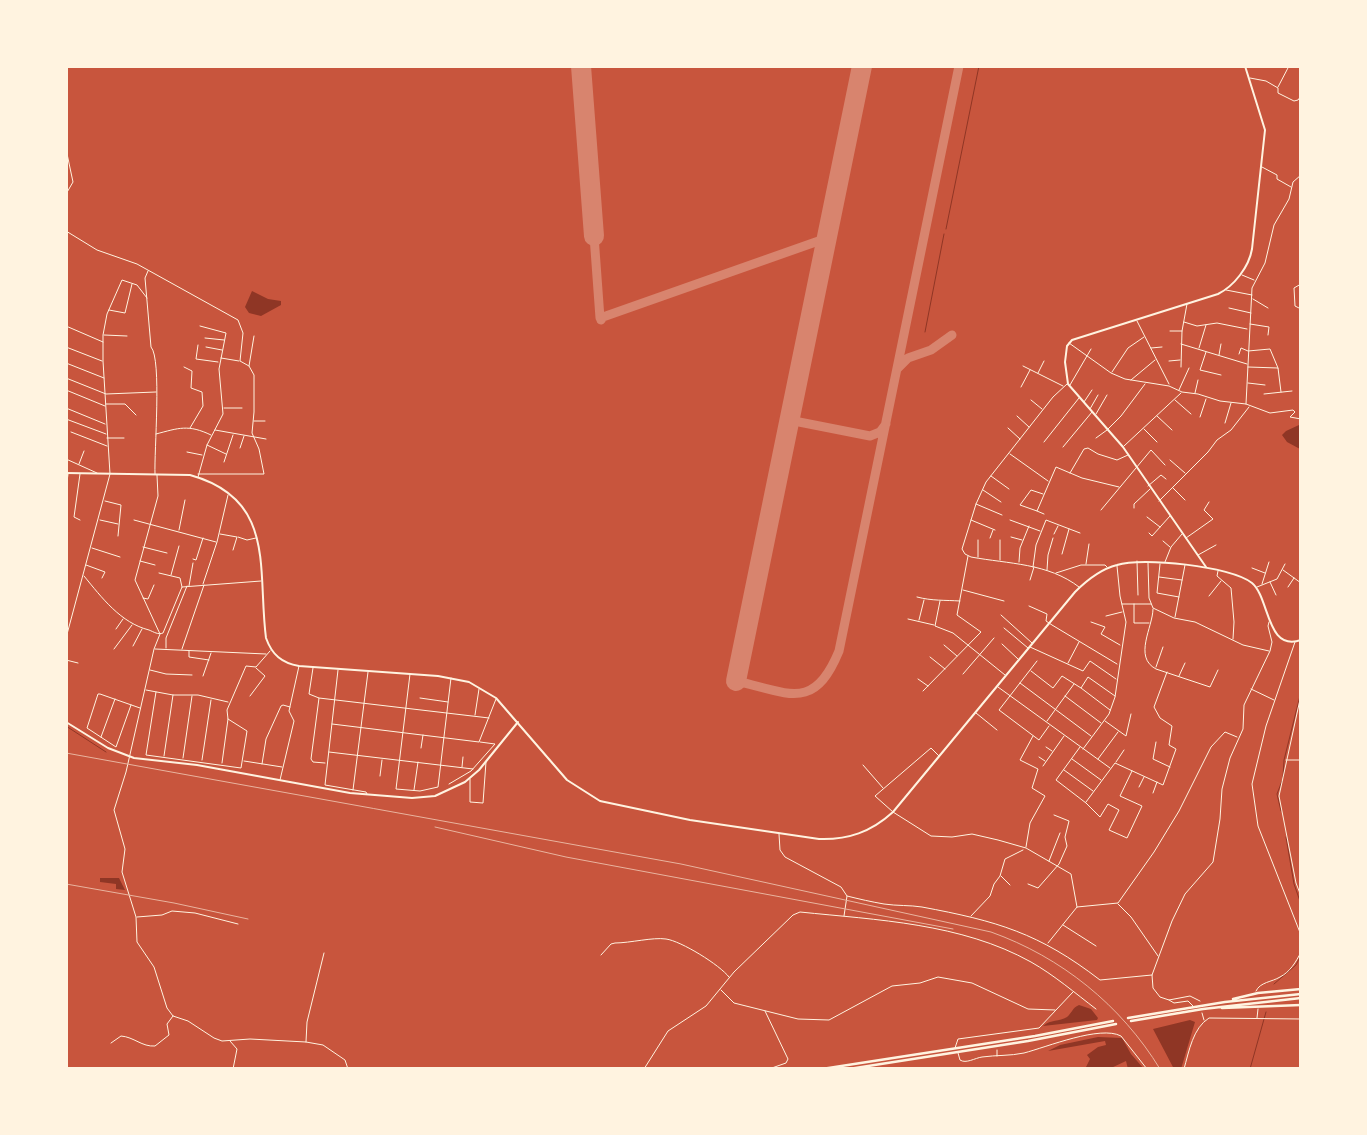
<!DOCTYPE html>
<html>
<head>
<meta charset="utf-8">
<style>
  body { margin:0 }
  #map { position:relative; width:1367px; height:1135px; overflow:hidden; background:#c8553d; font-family:"IBM Plex Sans",sans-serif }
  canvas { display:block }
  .frame { position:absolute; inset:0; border:68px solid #fff3e0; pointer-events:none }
</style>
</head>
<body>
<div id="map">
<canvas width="1367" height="1135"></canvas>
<div class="frame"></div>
</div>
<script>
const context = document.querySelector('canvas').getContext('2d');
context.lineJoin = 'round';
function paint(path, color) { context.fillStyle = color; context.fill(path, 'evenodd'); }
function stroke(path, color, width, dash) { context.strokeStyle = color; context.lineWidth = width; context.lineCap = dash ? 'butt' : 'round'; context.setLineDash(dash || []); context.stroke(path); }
paint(new Path2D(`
  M252 291 268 299 281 301V305L261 316 249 313 245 307Z
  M1299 425 1300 428V449L1287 442 1282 435 1286 431Z
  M100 878H119L125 890 116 889V884L100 882Z
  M1079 1005 1091 1009 1098 1018 1097 1020 1043 1026C1051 1019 1059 1022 1067 1017 1072 1013 1072 1008 1079 1005Z
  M1190 1020 1195 1022 1181 1069H1174L1153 1029Z
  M1098 1037 1122 1038 1131 1054 1144 1069H1128L1126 1061 1109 1069H1085L1090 1059 1087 1055 1098 1047 1106 1045 1105 1041 1048 1051 1060 1045Z`), '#8f3625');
stroke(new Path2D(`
  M946 229 979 66
  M925 332 944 234
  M66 726 106 752
  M1283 777 1284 760 1301 692
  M1281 811 1277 794 1282 781
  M1286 837 1294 884 1301 904
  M1274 984 1296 965 1301 955
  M1250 1069 1266 1012`), '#8f3625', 1);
stroke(new Path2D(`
  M594 236 600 318
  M601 320 603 317 827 238
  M898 368 908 358 931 350 952 335
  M789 420 870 436 880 432 886 424
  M736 681C789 693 814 712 839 651L959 66`), '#d8846e', 9);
stroke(new Path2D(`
  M581 66 594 236
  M736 681 862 66`), '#d8846e', 20);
stroke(new Path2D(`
  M1250 78 1266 81 1278 88V93L1294 101 1298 100 1301 96
  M1278 87 1289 66
  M66 149 73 182 66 194
  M1262 167 1277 175V179L1291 187
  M66 231 97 250 137 264 238 320 243 333 240 361 249 366
  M148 271 145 278 151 347C162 359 154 452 155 474
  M1242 275 1254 280
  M1301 284 1294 288 1295 306 1301 309
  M1226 290 1252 295
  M1253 299 1268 308
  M1229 308 1251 313
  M109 310 125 313 132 284
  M1137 321 1169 384
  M1184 322 1197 326 1217 323 1247 329
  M1250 324 1269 327 1268 335
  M66 326 103 342
  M1170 331H1182
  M104 335 127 336
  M205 338 224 340
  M1069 343 1111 373 1125 379 1169 386 1182 392 1198 394 1220 401 1246 404 1270 413 1293 410 1295 412 1290 417 1301 419
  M1181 344 1247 364
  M198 345 196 359 218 362
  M66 347 102 361
  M206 347 222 350
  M1151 348 1162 347
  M1199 348 1206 325
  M1206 352 1200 370 1221 375
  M1239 354 1241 348 1248 351 1270 349 1278 368
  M1219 355 1221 344
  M221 358 239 361
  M1169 361 1180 360
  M66 363 104 378
  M1023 366 1063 386
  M184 367 192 371 191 388 202 392 203 406 190 428
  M1181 367 1182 331 1187 304
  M1248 367 1278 368 1281 392
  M1112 372 1128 348 1144 337
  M1038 373 1044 361
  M66 378 106 394 156 392
  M1131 380 1155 360
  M1248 383 1265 385
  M1067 384 1053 397 986 482 976 504 962 549 965 554 971 557C1009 564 1048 563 1079 587
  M1070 385 1091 349
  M1021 387 1030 370
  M66 390 105 406
  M1179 390 1189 368
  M1195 393 1198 380
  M1264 394 1292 391
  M1031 400 1042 409
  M1175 400 1191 414
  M1084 402 1092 390
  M106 404H125L136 415
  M1246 404 1252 288 1265 263 1274 225 1289 199 1293 182 1301 175
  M66 408 105 424
  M224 408H242
  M1090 409 1098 395
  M1096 414 1107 395
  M1017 416 1029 427
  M1157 416 1172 430
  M1200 417 1206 399
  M66 419 106 434
  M254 421H265
  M1225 423 1231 403
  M1008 428 1020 439
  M1108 429 1121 416 1145 384
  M1144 429 1157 442
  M215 430 266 439
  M71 432 107 446
  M156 434C179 428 188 424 211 435
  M107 438H124
  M1096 438 1107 430
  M1044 442 1079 398
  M207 445 226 454
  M1124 446 1181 393
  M66 447V446
  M1063 447 1092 412
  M240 448 244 436
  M187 452 202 455
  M1010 454 1048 481
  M66 459 97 473
  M1170 460 1185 473
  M224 462 233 435
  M79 464 84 451
  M1070 473 1084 449 1088 448 1098 454 1117 460 1128 455
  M198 474H264L259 449 252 433 254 412V375L249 366 254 336
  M157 475 158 496 135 580 160 634 154 649 126 772 114 810 125 849 122 872 136 917 137 942 154 967 167 1008 173 1016 188 1021 214 1038 222 1041 250 1039 306 1042 323 1045 345 1060 348 1069
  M991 476 1009 489
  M198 477 207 445 223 414 219 369 226 333 200 326
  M1148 486 1161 475 1166 479
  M1173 488 1185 500
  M66 490 68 474
  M983 490 1001 502
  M1043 494 1031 490 1020 505 1037 511 1056 467 1082 478 1119 487
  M105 501 121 505 118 536
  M1159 501 1208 452 1217 440 1231 430 1249 407
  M976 504 1002 515
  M1134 508V504L1150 489
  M1101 510 1151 450 1165 465
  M1037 511 1044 514
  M1147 517 1160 527
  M80 520 74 517 80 474
  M100 520 118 524
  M134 520 216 542
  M971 520 995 530
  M1010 520 1040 531
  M179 530 185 500
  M1149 533 1152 536 1170 516
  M220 534 237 537 233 550
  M1054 534 1058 526
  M238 537 247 540 256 538
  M1011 537 1022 540
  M990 538 993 530
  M1186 538 1213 519 1204 510 1209 502
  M1163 541 1170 547
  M143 547 167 553
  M92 548 120 557
  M1062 554 1069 529
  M1198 555 1216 545
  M978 557V540
  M193 559 196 560 203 538
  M1000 560V540
  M140 561 155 565
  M1137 561 1138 595
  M1019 562 1020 548 1029 526
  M1165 562 1171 547 1182 534
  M1148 563 1149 598 1153 608 1174 618 1195 622 1243 645 1269 651
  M1086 564 1089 544
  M1160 564 1157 593 1179 597
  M86 565 105 572 102 578
  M1033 567 1036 545 1046 520 1080 533
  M1252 568 1265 573
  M1047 570 1048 555 1053 538
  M1283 570 1301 583
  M1218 571 1217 576 1231 588 1234 622 1233 639
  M159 573 180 578 182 587
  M1056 573 1081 565H1105L1107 567
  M171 575 179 546
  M84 576C102 598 121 623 149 630 154 632 158 635 163 633L182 587 261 581
  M1159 577 1182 580
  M1030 580 1034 567
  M1270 582 1276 595
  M203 584 217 542 228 495
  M1262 584 1269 562
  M189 586 193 563
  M1257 587 1277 579 1285 564
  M1288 587 1294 578
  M963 590 1004 601
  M1209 596 1221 581
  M917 597C932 601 945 600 960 601
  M143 598 148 599 154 585
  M940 601 935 626 953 633 1005 675
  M1122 604H1151
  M1134 604V623H1149
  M1029 606 1047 614 1046 621 1052 625 1117 664
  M1153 609C1153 627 1133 657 1156 669L1210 687 1218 670
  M1001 615 1032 643
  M1106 616 1122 612
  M1175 617 1185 565
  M908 619 934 625
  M919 620 924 600
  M1091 622 1105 627 1101 634 1120 645
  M1004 628 1028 648
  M116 629 123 619
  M66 638 110 474 103 361V335L107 314 122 280 137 285 147 298
  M1295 642 1266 726 1252 784 1258 826 1301 935
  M1002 644 1018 659
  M944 645 957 656
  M133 646 142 629
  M1030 647 1083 671 1090 661 1116 679
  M166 648V638L187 586
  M114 649 132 625
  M155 649 266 654
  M182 649 204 585
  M189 651V657L209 660
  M930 657 945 669
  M66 660 78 663
  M1037 661 999 710 1039 740 1049 726
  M1068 663 1079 642
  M1156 667 1163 647
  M313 668 309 694 319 698 311 759 313 762 325 763
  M150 670 166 674 192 675
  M338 670 325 785 366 792 367 794
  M1031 671 1053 688 1062 676 1081 688 1088 677 1115 696
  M410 674 396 789 420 791 438 787 451 678
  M963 674 994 638
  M203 676 211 653
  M1179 676 1185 663
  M918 679 928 686
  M1020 683 1091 736
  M998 687 1110 768
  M1081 688 1110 710
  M1251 689 1274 700
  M146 690 173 695H198L228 702
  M923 691 981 632 957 615 968 556
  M156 692 146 755 241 768 247 731 228 719
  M1301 695 1279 796 1296 883 1301 896
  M250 696 265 676 256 668
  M1065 696 1101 723
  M319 698 489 718
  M420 698 448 702
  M131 705 116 747 87 728 98 694H100L140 708
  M976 713 997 730
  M475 715 479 689
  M1047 721 1074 684
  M1105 721 1126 736 1131 714
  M332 724 479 742 496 699
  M101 737 115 699
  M1156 742 1153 759 1170 767
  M1046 747 1052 751
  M1080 747 1056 780 1086 803 1100 817 1108 804 1119 810 1109 830 1127 838 1142 806 1120 796 1132 771
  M421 748 423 735
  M1083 749 1109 714 1115 697 1126 622 1120 596 1117 566
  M329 752 473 769
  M164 756 173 695
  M939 756 931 748 875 796 893 812 931 836 952 837 972 834 998 840 1026 848 1071 874 1077 907
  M1039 757 1045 761
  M183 758 192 696
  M1072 759 1101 780
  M1098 759 1118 732
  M202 760 211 700
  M1286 760H1301
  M244 761 282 767
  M1116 762 1124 750
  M222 763 228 719 227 710 246 666 256 667 270 651
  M262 764 266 739 281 706 283 705 290 707
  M863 765 883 788
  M1043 766 1064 736
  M462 767 463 757
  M1064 770 1093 791
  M380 776 382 760
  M470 779V802L483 803 486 762
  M280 780 294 721 289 711 299 666
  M449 784 471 771 495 744 480 742
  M1139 787 1144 777
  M353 790 368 672
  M414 790 418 762
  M1153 793 1157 782
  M1086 802 1115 763 1163 785 1176 749 1169 745 1172 726 1160 718 1154 707 1167 672
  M779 834 780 850 785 857 841 887 847 896 844 916
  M1026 847 1030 823 1045 796 1032 788 1038 769 1020 760 1033 736
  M1049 861 1060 833
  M1001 876 1010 885
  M1028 884 1038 888 1059 864 1067 846 1065 837 1069 821 1054 815
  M847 896C859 899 872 902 884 904 897 906 910 905 922 907 997 921 1039 933 1100 980L1152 975
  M1118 904 1131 917 1158 956
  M971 916 990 896 994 884 1000 876 1005 859 1023 850
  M137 917 162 915 172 911 195 913 238 924
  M1063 925 1096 946
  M1048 943 1077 907 1118 903 1154 852 1179 811 1211 747 1225 732 1237 737
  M601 955 611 944 615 943C630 943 653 937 666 939 681 941 720 965 729 977
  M721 990 734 1003 798 1019 829 1020 892 986 920 983 938 977 972 983 1028 1009 1055 1010
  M1256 991C1260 982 1272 982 1280 977 1290 972 1296 962 1301 952
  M1169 1000 1174 1003 1188 1001 1193 1006
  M1200 1001 1190 996 1169 1000 1160 997 1153 988 1152 975 1172 921 1185 894 1213 862 1220 819 1222 789 1230 758 1243 729 1244 705 1270 651 1272 642 1268 626 1269 622
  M765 1011 788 1059 786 1063 769 1069
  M1202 1013 1204 1020
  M1257 1018 1258 1009
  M230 1041 237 1049 233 1069
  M306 1042 307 1022 324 953
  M111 1043 121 1036C134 1037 142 1047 155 1046L169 1035 167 1024 173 1016
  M955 1048 958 1039 1039 1028 1073 992
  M997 1050V1056
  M958 1053 960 1060C966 1064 975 1058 982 1057 996 1055 1010 1056 1024 1053 1047 1047 1100 1025 1121 1036L1147 1069
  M644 1069 668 1031 706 1006 734 972 793 915 800 912C877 920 961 923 1031 962 1054 975 1075 993 1096 1009
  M1184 1069C1189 1051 1193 1028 1209 1018L1301 1019`), '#fff3e0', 1);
stroke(new Path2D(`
  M1206 567 1123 447 1068 384 1065 362 1067 346 1072 340 1218 294C1234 286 1249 267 1252 249L1265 130 1245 66
  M66 722 108 748 134 758 197 765 350 793 412 798 435 796 465 782 479 770 518 722`), '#fff3e0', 2);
stroke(new Path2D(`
  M66 473 190 475C277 499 257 570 266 638 272 655 282 663 299 666L438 676 469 682 496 698 567 780 600 801 690 820 819 839C848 840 871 832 893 812L1075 592C1087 580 1101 569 1117 565 1142 557 1231 566 1252 583 1270 598 1266 652 1301 640`), '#fff3e0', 2);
stroke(new Path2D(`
  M1233 999 1258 993 1301 989
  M1222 1008 1301 1005
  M1128 1018 1225 1002 1301 994
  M1131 1021 1203 1009 1301 998
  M822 1069 1035 1036 1113 1021
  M849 1069 1028 1041 1116 1024`), '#fff3e0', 2.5);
stroke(new Path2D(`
  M66 753 681 864 991 932C1061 957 1121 1005 1160 1069
  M435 827 566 857 953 929
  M66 884 174 903 248 919`), '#e9b49f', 1);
</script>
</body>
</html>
